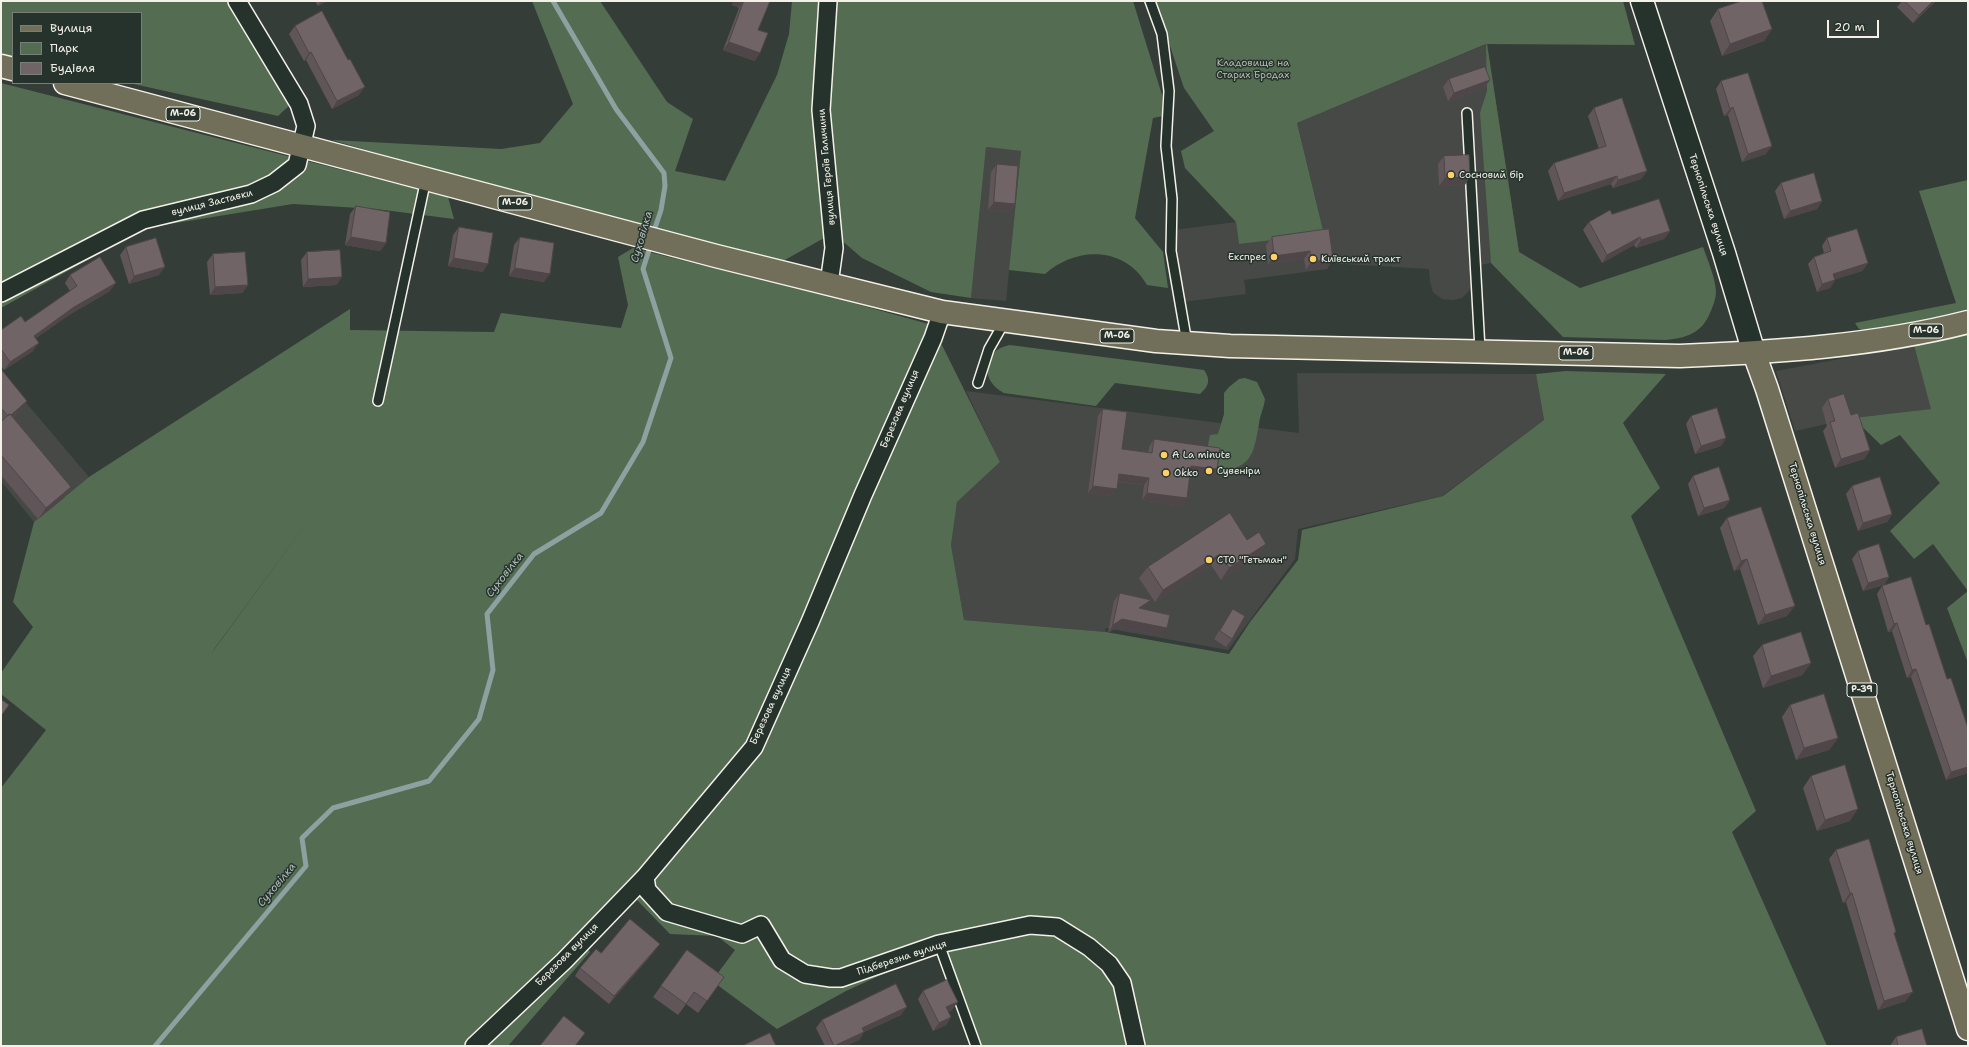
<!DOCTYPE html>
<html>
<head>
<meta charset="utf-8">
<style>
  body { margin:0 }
  #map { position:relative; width:1969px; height:1047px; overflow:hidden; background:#353d39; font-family:"Shantell Sans",sans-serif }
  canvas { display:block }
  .frame { position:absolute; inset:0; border:2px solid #f4f1e8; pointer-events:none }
  .legend { position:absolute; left:12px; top:12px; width:130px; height:72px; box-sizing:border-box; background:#26332d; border:1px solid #787f78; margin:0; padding:5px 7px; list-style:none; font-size:12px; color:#f4f1e8 }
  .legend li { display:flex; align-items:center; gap:8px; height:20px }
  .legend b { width:20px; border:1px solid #787f78 }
  .scale { position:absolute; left:1827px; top:20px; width:52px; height:18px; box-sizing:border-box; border:2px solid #f4f1e8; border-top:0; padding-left:5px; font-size:12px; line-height:14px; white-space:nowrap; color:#f4f1e8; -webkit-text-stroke:3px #26332d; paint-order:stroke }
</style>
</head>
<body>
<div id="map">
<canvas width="1969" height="1047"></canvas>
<div class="frame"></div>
<ul class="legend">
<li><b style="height:5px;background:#716e59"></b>Вулиця</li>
<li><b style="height:11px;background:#546c51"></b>Парк</li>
<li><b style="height:11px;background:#706467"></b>Будівля</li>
</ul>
<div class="scale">20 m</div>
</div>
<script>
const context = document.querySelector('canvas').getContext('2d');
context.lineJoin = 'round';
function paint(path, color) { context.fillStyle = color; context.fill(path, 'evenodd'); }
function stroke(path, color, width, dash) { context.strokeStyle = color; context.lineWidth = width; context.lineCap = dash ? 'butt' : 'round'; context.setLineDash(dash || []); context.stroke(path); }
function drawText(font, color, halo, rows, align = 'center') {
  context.font = font + ' "Shantell Sans",sans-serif'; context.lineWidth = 3; context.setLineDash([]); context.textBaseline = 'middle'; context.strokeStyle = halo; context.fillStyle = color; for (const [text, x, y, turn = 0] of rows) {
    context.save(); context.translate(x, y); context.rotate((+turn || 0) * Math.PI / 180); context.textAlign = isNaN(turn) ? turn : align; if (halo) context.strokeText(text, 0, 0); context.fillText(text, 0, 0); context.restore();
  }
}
paint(new Path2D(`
  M1487 44 1519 252 1491 263 1470 267 1472 285 1468 292 1462 298 1453 300 1442 299 1433 292 1430 282 1429 269 1328 263V269L1244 280 1246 294 1183 302 1174 230 1236 222 1239 244 1324 233 1297 123Z
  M986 147 1021 151 1006 301 971 298Z
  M1914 345 1932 409 1853 418 1795 431 1776 371Z
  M1 373 89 477 34 522 1 481Z
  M1297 373 1536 374 1544 420 1442 496 1298 529 1295 559 1228 650 1105 628 1106 632 964 620 951 545 957 502 1000 462 966 391 1299 433Z`), '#474947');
paint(new Path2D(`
  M1 1H237L291 104 278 116 129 83H141V13H13V57L1 54Z
  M532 1H600L667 102 693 119 675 171 725 181 777 75 789 34 792 1H1133L1162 95 1163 116 1153 118 1135 218 1163 252 1168 288 1147 285C1125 246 1076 246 1045 274L1009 270 1021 151 986 147 971 298 931 292 862 258 833 233 783 261 462 178 332 140 501 149 540 143 573 104Z
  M1155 1H1623L1635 45 1487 44 1519 252 1580 288 1703 247C1708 261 1715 277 1716 292 1716 299 1713 306 1710 313 1702 333 1686 338 1666 340L1563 337 1491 263 1480 113 1487 91 1486 44 1297 123 1324 234 1239 244 1236 222 1185 168 1181 151 1214 131 1184 88Z
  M1 83 448 197 454 219 376 209 293 204 145 228 1 308Z
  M1968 180V314L1879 332 1859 329 1855 323 1956 303 1919 191Z
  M633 248 853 303 932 325 1000 462 957 502 951 545 964 620 1106 632 1229 654 1250 622 1298 560 1302 530 1443 496 1544 420 1536 374 1566 371 1666 374 1623 423 1660 488 1631 516 1756 811 1732 832 1827 1046H971L938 949 846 991 777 1029 712 981 735 950 717 936 670 934 632 895 585 946 590 952 508 1046H1V788L46 730 1 694V673L33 627 13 602 34 522 89 477 350 309V330L494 332 501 313 621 328 628 305 618 257ZM318 507 211 654 215 648Z
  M1968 332V663L1947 608 1968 591 1933 544 1914 559 1890 531 1940 483 1900 435 1881 445 1853 418 1931 409 1914 345Z
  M1010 345 1204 370C1211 380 1209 386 1200 394L1115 383 1096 406 1004 393C980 381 981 350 1010 345Z
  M1245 378 1257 382 1265 399C1264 408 1260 415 1259 424 1253 457 1252 466 1217 473L1219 453 1207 451 1210 435 1218 434 1224 414V393L1229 387 1239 379Z`), '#546c51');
stroke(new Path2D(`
  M553 1 616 109 664 173 665 186 661 210 653 234
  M155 1046 306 866 302 838 333 808 429 781 479 719 493 670 487 614 534 554 601 513 643 442 671 358 643 269 651 244`), '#8ea1a1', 5);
const service = new Path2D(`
  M1150 1 1162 34 1169 91 1166 146 1172 199 1171 251 1187 343
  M1467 113 1480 350
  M978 383 989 349 1005 321
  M378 401 426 179
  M939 944 976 1046`);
const minor = new Path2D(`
  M828 1 821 110 834 248 829 284
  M1 293 143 220 251 194 274 183 297 165 306 126 299 104 237 1
  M645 877 647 890 667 912 742 934 761 925 782 960 805 974 831 978H841L939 944 1030 925 1057 927 1089 947 1109 964 1122 983 1136 1046
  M474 1046 564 961 645 877 754 747 810 622 863 495 933 338 942 312`);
const secondary = new Path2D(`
  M1642 1 1724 253 1754 353`);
const primary = new Path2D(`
  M1754 353 1767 389 1968 1029`);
const trunk = new Path2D(`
  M1 66 13 69
  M65 83 716 256 942 312 1156 341 1230 346 1680 356C1777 352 1874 346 1968 322`);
stroke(service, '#f4f1e8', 12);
stroke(minor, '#f4f1e8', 20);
stroke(secondary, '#f4f1e8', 25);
stroke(primary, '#f4f1e8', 25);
stroke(trunk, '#f4f1e8', 25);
stroke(service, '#26332d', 9);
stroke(minor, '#26332d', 17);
stroke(secondary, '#26332d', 22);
stroke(primary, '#716e59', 22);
stroke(trunk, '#716e59', 22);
paint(new Path2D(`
  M315 1H327L318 6Z
  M734 1H770L758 30 755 61 723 50 739 8 732 5Z
  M1902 1H1936L1913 23 1897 7Z
  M1718 9 1772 29 1764 41 1722 56 1710 21Z
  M295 26 359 95 332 109 306 60 304 61 289 34Z
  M1449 79 1490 80 1484 88 1448 101 1443 87Z
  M1721 81 1766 154 1742 162 1728 115 1724 116 1716 89Z
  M1594 108 1647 171 1641 179 1613 188 1611 184 1558 201 1548 171 1554 163 1599 149 1588 116Z
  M1444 156 1465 185 1439 186 1438 164Z
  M997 164 1015 204 1009 212 988 210 991 172Z
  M1781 183 1822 201 1817 209 1784 219 1775 191Z
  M356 206 386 243 380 251 345 245 350 214Z
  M1612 214 1670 231 1664 239 1636 248 1634 245 1602 263 1583 230 1589 222Z
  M459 227 483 272 448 266 453 235Z
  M520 237 544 282 509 276 514 245Z
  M1272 237 1333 259 1328 267 1306 270 1304 259 1268 264 1266 245Z
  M1827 238 1868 263 1862 271 1835 279V280L1830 288 1817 292 1808 264 1814 257 1824 253 1822 246Z
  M126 247 159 275 129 284 120 255Z
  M307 252 337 285 303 287 301 260Z
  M213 254 248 285 242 293 210 295 207 262Z
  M70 275 110 291 69 315 36 338 33 351 4 370 1 366V330L25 322 70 291 65 283Z
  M1 369 22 409 13 417 71 487 64 498 38 519 1 475Z
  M1828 399 1851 415 1870 450 1864 459 1835 468 1823 431 1827 426 1822 408Z
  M1103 409 1122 449 1148 452 1149 447 1154 439 1217 469 1212 476 1190 474 1182 506 1142 500 1144 485 1118 482 1112 496 1088 493 1098 416Z
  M1691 416 1726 438 1721 446 1695 454 1686 424Z
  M1693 476 1730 500 1724 508 1698 516 1688 484Z
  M1852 486 1892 514 1887 522 1858 531 1846 494Z
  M1727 518 1787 616 1758 625 1740 569 1734 571 1720 528Z
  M1247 540 1266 544 1258 555 1221 580 1211 565 1155 602 1139 578 1148 567Z
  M1858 551 1889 577 1884 585 1863 591 1852 559Z
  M1882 586 1926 625 1947 679 1968 773 1946 780 1911 677 1907 678 1892 631 1888 632 1877 594Z
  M1120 593 1146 608 1144 609 1162 636 1117 627 1108 633 1114 601Z
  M1233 609 1232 639 1226 647 1214 639Z
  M1762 645 1811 663 1802 675 1763 688 1753 656Z
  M1790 705 1838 738 1829 750 1796 760 1782 717Z
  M1811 776 1850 821 1817 831 1803 788Z
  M1836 850 1906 1001 1878 1010 1846 902 1843 903 1829 859Z
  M687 950 724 977 698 1013 686 1004 678 1015 653 997Z
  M654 952 609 1004 575 976 580 968 601 953Z
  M923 991 952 1010 948 1012 951 1017 946 1025 933 1031 918 999Z
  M901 1015 864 1032 859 1040 846 1046H825L816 1028 822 1020Z
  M1896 1037 1927 1046H1890Z`), '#605659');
paint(new Path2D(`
  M321 1H327L318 6Z
  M735 1H744L739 8 732 5Z
  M1933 1H1936L1913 23 1919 15Z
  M1772 29 1764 41 1722 56 1730 44Z
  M729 42 760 53 755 61 723 50Z
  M311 52 306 60 304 61 309 53Z
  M1490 80 1484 88 1448 101 1454 93Z
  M365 87 359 95 332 109 337 101Z
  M1733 107 1728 115 1724 116 1730 109Z
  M1772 146 1766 154 1742 162 1748 154Z
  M1647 171 1641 179 1613 188 1618 180Z
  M1617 176 1611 184 1558 201 1564 193Z
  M1470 177 1465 185 1439 186 1445 178Z
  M1822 201 1817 209 1784 219 1790 211Z
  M994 202 1015 204 1009 212 988 210Z
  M1670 231 1664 239 1636 248 1641 240Z
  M351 237 386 243 380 251 345 245Z
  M1640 237 1634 245 1602 263 1607 255Z
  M1310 251 1304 259 1268 264 1274 256Z
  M454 258 488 264 483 272 448 266Z
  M1333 259 1328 267 1306 270 1311 262Z
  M1868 263 1862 271 1828 282 1833 274Z
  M165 267 159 275 129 284 134 276Z
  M515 268 550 274 544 282 509 276Z
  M342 277 337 285 303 287 308 279Z
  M1835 280 1830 288 1817 292 1822 284Z
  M116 283 110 291 69 315 28 344 34 336 74 307Z
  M248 285 242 293 210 295 215 287Z
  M39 343 33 351 4 370 10 362Z
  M27 401 22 409 3 425 8 417Z
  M1726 438 1721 446 1695 454 1701 446Z
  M1870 450 1864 459 1835 468 1841 459Z
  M1191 466 1217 469 1212 476 1186 473Z
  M1119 474 1149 478 1144 485 1114 481Z
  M1093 486 1117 489 1112 496 1088 493Z
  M71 487 64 498 38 519 46 508Z
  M1147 493 1187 498 1182 506 1142 500Z
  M1730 500 1724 508 1698 516 1704 508Z
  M1892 514 1887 522 1858 531 1863 523Z
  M1266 544 1258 555 1221 580 1229 568Z
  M1220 554 1211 565 1155 602 1163 590Z
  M1747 559 1740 569 1734 571 1741 561Z
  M1889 577 1884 585 1863 591 1868 583Z
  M1151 600 1146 608 1133 616 1139 608Z
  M1795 606 1787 616 1758 625 1765 615Z
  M1122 619 1167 628 1162 636 1117 627 1108 633 1113 625Z
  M1897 623 1892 631 1888 632 1894 624Z
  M1811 663 1802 675 1763 688 1771 676Z
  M1916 669 1911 677 1907 678 1912 670Z
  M1838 738 1829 750 1796 760 1804 748Z
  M1968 767V773L1946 780 1951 772Z
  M1858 809 1850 821 1817 831 1825 820Z
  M1850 893H1852L1846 902 1843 903Z
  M660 944 654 952 609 1004 614 996Z
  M1913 992 1906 1001 1878 1010 1884 1001Z
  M958 1002 952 1010 941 1015 946 1007Z
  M907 1007 901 1015 864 1032 859 1040 846 1046H834L862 1028Z
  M951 1017 946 1025 933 1031 939 1023Z`), '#4e4648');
const building = new Path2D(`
  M744 1H770L758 30 768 33 760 53 729 42Z
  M1742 1H1762L1772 29 1730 44 1718 9Z
  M1905 1H1933L1919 15Z
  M322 11 348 60 350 59 365 87 337 101 311 52 309 53 295 26Z
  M1485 67 1490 80 1454 93 1449 79Z
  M1748 73 1772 146 1748 154 1733 107 1730 109 1721 81Z
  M1622 98 1647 171 1618 180 1617 176 1564 193 1554 163 1606 146 1594 108Z
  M1469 155 1470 177 1445 178 1444 156Z
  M997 164 1018 166 1015 204 994 202Z
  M1814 173 1822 201 1790 211 1781 183Z
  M1659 199 1670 231 1641 240 1640 237 1607 255 1589 222 1610 210 1612 214Z
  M356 206 390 212 386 243 351 237Z
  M459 227 493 233 488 264 454 258Z
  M1329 229 1333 259 1311 262 1310 251 1274 256 1272 237Z
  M1857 229 1868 263 1833 274 1835 280 1822 284 1814 257 1831 251 1827 238Z
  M520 237 554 243 550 274 515 268Z
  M156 238 165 267 134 276 126 247Z
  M340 250 342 277 308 279 307 252Z
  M245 252 248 285 215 287 213 254Z
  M100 257 116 283 74 307 34 336 39 343 10 362 1 349V330L21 316 25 322 77 286 70 275Z
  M1 369 27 401 11 415 10 414 8 416 1 408Z
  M1844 394 1851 415 1858 413 1870 450 1841 459 1830 422 1835 421 1828 399Z
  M1717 408 1726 438 1701 446 1691 416Z
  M1103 409 1127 412 1122 449 1152 453 1154 439 1220 448 1217 469 1191 466 1187 498 1147 493 1149 478 1119 474 1117 489 1093 486Z
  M10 414 71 487 46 508 1 455V422Z
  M1719 467 1730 500 1704 508 1693 476Z
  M1880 477 1892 514 1863 523 1852 486Z
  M1761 507 1795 606 1765 615 1747 559 1741 561 1727 518Z
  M1230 513 1247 540 1259 532 1266 544 1229 568 1220 554 1163 590 1148 567Z
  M1879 544 1889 577 1868 583 1858 551Z
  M1911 577 1926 625 1929 624 1947 679 1951 678 1968 728V767L1951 772 1916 669 1912 670 1897 623 1894 624 1882 586Z
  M1120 593 1151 600 1139 608 1170 615 1167 628 1122 619 1113 625Z
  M1233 609 1245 616 1232 639 1220 631Z
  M1801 632 1811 663 1771 676 1762 645Z
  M1824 694 1838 738 1804 748 1790 705Z
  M1 699 9 705 1 716Z
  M1845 765 1858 809 1825 820 1811 776Z
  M1869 839 1896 932 1894 933 1913 992 1884 1001 1852 893H1850L1836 850Z
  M630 919 660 944 614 996 580 968 596 949 601 953Z
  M687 950 724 977 707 1001 694 992 686 1004 661 986Z
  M947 980 958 1002 946 1007 951 1017 939 1023 923 991Z
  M896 984 907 1007 862 1028 864 1032 834 1046 822 1020Z
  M564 1016 585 1033 575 1046H540Z
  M1922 1029 1927 1046H1898L1896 1037Z
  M770 1033 776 1046H742Z`);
paint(building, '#706467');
stroke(building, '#4e4648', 1);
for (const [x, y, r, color] of [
  [1451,175,4,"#ffd166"],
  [1274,257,4,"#ffd166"],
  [1313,259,4,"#ffd166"],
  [1164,455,4,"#ffd166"],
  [1209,471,4,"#ffd166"],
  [1166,473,4,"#ffd166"],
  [1209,560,4,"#ffd166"]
]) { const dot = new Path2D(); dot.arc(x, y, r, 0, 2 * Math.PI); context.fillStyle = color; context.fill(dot); stroke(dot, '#26332d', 1.5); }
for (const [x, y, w] of [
  [183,114,34],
  [515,203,34],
  [1926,331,34],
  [1117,336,34],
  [1576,353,34],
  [1862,690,30]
]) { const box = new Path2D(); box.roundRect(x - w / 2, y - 7, w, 14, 3); context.fillStyle = '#26332d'; context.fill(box); stroke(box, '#f4f1e8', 1); }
drawText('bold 9px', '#f4f1e8', null, [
  ["М-06",183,114],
  ["М-06",515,203],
  ["М-06",1926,331],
  ["М-06",1117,336],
  ["М-06",1576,353],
  ["Р-39",1862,690]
]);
drawText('10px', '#b4bcac', '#26332d', [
  ["Кладовище на",1253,63],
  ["Старих Бродах",1253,75]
]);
drawText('10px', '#f4f1e8', '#26332d', [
  ["вулиця Героїв Галичини",827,167,-95],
  ["вулиця Заставки",212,203,-14],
  ["Тернопільська вулиця",1708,205,72],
  ["Березова вулиця",900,409,-67],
  ["Тернопільська вулиця",1807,514,73],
  ["Березова вулиця",771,706,-65],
  ["Тернопільська вулиця",1904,823,73],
  ["Березова вулиця",567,955,-45],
  ["Підберезна вулиця",902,958,-18]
]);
drawText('10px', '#f4f1e8', '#26332d', [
  ["Сосновий бір",1459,175],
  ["Експрес",1266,257,"right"],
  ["Київський тракт",1321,259],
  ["A La minute",1172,455],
  ["Сувеніри",1217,471],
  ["Okko",1174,473],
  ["СТО \"Гетьман\"",1217,560]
], 'left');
drawText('italic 11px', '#b0bcb8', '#26332d', [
  ["Суховілка",642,237,-74],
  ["Суховілка",505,575,-52],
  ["Суховілка",277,885,-50]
]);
</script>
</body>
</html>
